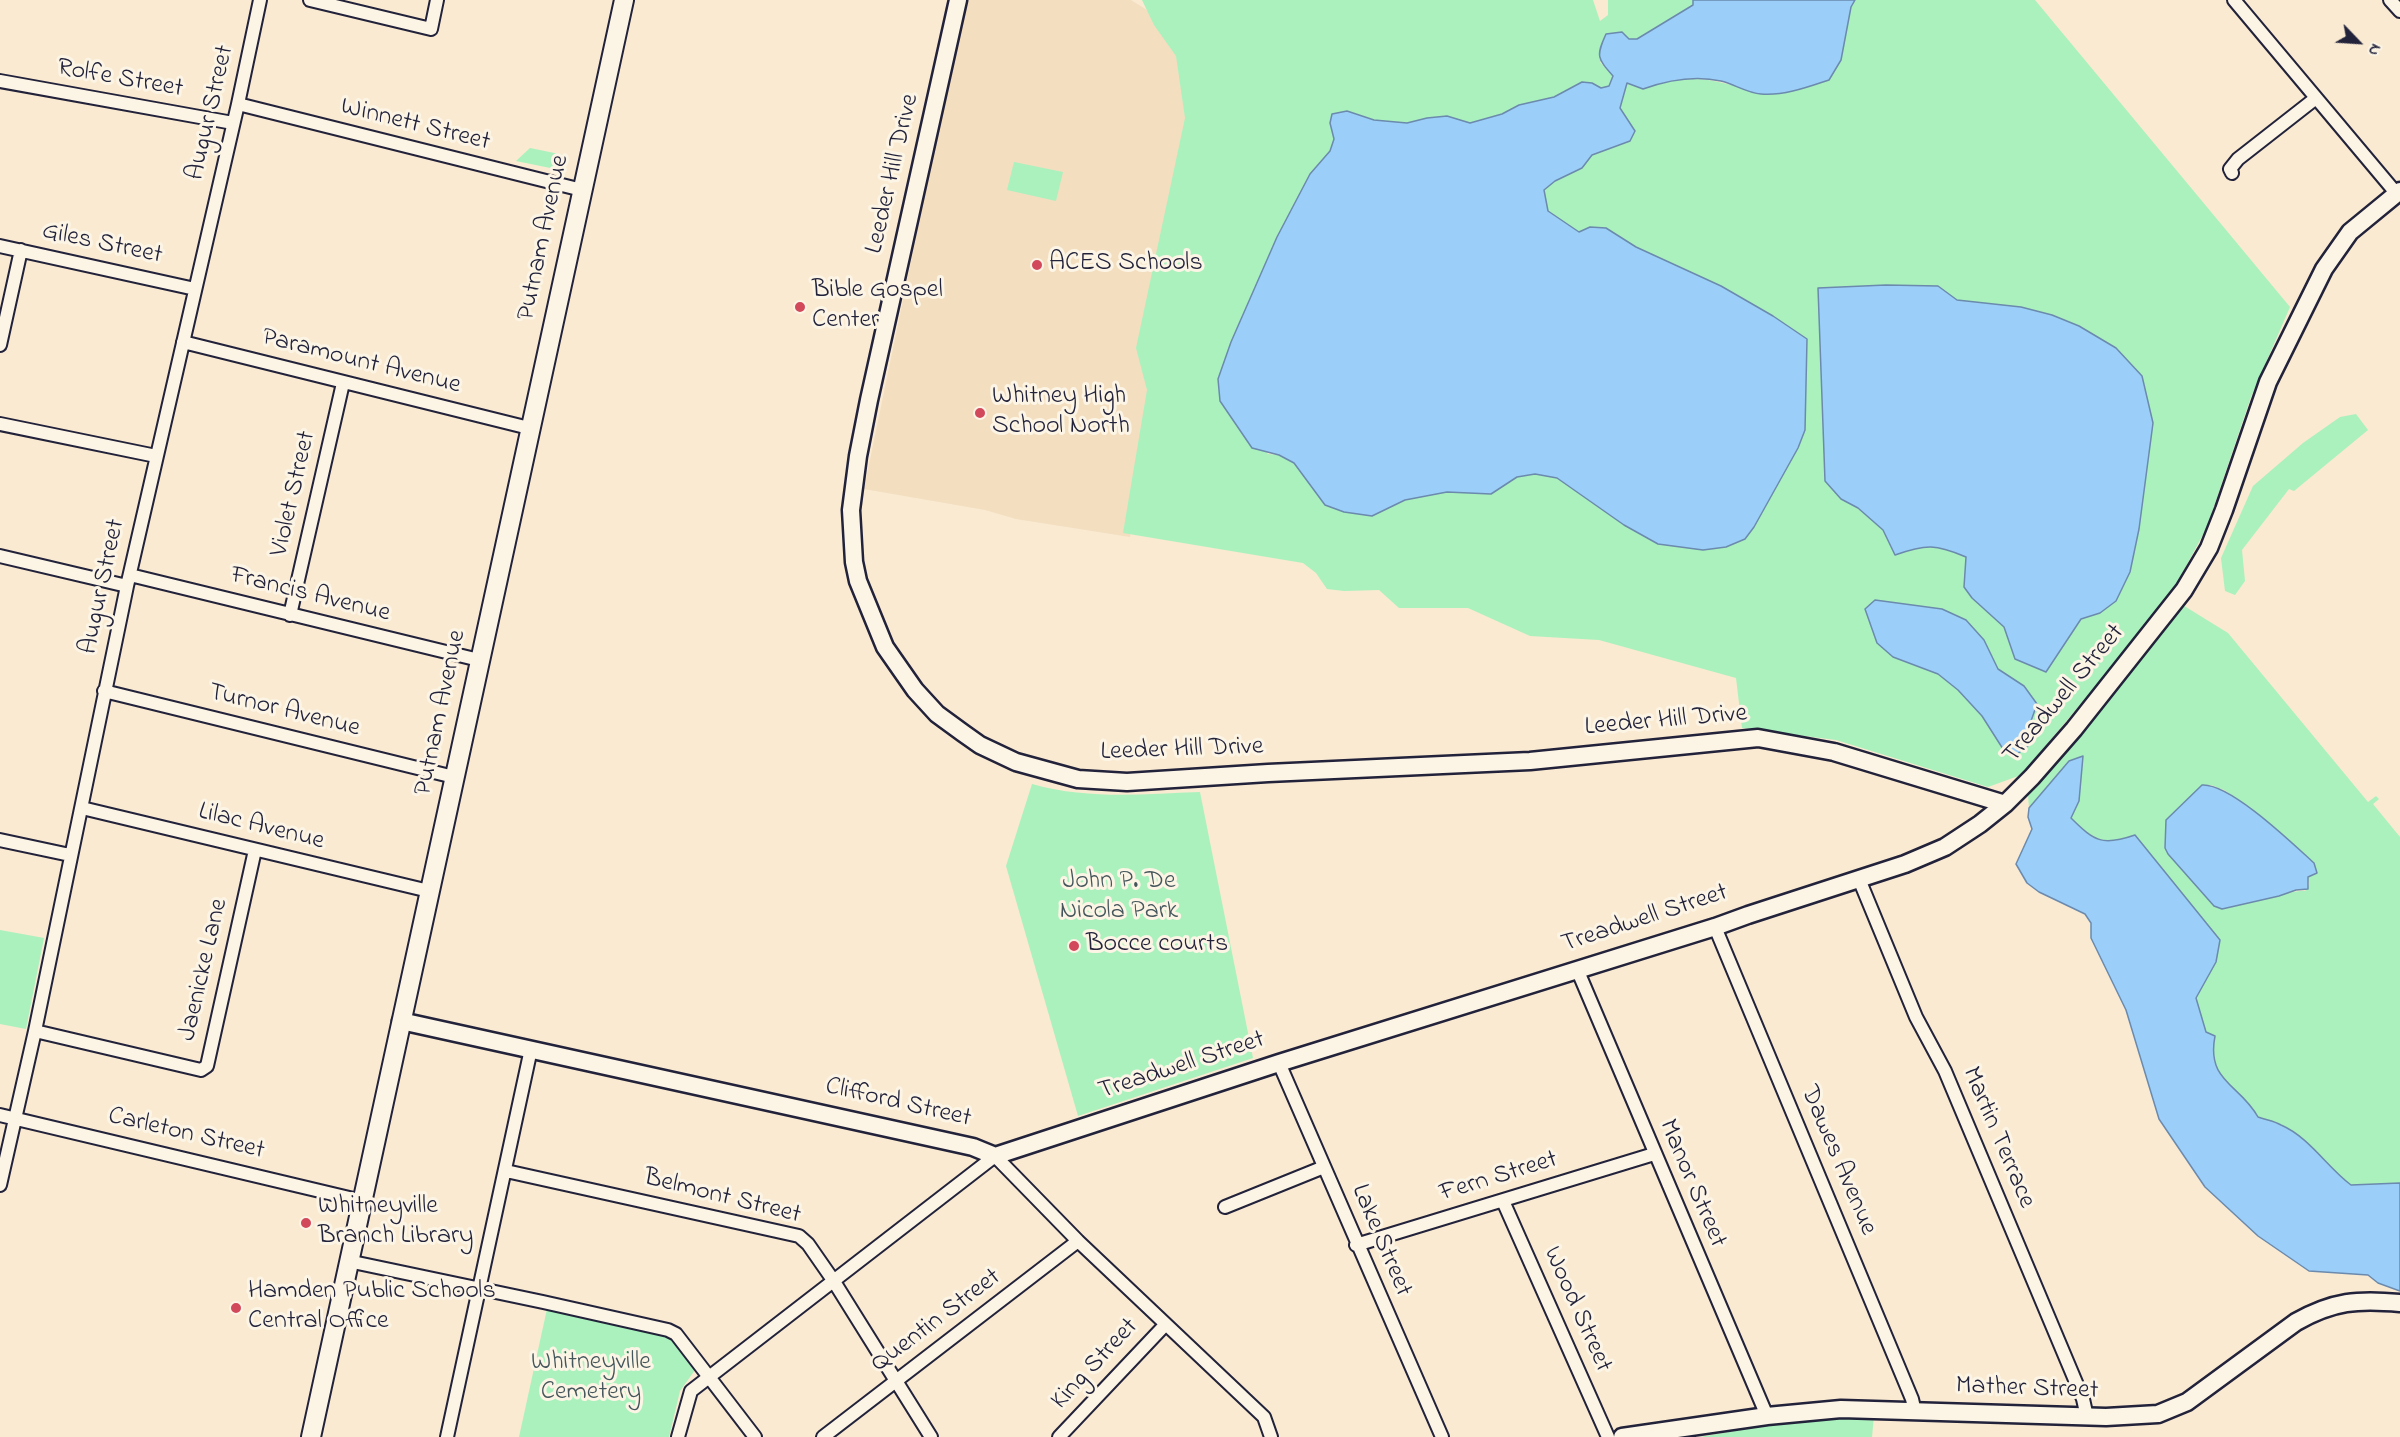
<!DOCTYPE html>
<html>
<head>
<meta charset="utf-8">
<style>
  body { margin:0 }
  #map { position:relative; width:2400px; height:1437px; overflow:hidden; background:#f9ead1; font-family:"Indie Flower",sans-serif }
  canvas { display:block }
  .north { position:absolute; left:2328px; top:12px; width:60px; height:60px; -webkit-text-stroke:4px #fcf5e5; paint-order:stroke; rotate:115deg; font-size:16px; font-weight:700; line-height:24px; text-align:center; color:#22223b }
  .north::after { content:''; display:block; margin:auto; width:21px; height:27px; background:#22223b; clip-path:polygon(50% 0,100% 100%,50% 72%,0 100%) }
</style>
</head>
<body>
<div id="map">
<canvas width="2400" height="1437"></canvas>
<div class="north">N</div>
</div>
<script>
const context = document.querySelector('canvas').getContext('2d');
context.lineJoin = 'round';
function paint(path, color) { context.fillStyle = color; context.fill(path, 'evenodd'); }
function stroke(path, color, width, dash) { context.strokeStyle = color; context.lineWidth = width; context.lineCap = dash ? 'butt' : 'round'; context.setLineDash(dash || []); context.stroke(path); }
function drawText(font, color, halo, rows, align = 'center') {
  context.font = font + ' "Indie Flower",sans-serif'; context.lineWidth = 6; context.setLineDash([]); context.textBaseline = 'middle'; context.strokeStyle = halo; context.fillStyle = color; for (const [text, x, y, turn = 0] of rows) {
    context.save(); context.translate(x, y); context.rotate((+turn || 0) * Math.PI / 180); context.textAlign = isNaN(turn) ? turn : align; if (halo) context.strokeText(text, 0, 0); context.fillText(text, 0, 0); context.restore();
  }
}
paint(new Path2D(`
  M965 0H1131L1213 51 1130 537 1016 519 985 510 864 489Z`), '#f3dec0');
paint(new Path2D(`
  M1142 0H1593L1600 21 1608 15V0H1693V5L1637 39H1629L1600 62 1613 76 1609 86 1601 88 1592 84 1582 82 1554 97 1519 105 1502 114 1470 123 1447 116 1427 118 1407 123 1374 120 1347 111 1330 123 1334 139 1330 151 1310 174 1277 237 1231 342 1218 379 1220 401 1229 412 1268 454 1279 455 1294 463 1325 505 1372 516 1405 500 1447 492 1491 494 1517 477 1535 474 1557 478 1624 525 1658 544 1754 527 1805 430 1807 339 1773 316 1721 286 1636 247 1606 228 1590 227 1579 232 1548 211 1543 190 1555 181 1582 168 1592 155 1630 141 1626 118 1620 108 1627 83 1643 89C1691 72 1714 79 1760 94L1841 60 1851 7 1855 0H2035L2290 307 2251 397 2207 527 2176 585 2131 644 2021 775 1988 787 1836 740 1742 728 1736 678 1599 640 1530 636 1468 608H1399L1379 590 1344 591 1327 589 1316 573 1303 563 1123 533 1147 390 1136 348 1185 118 1176 56 1154 25ZM1886 285 1938 286 1957 300 2021 307 2052 315 2079 326 2116 348 2144 484 2139 529 2100 613 2081 619 2057 654 2015 659 2004 627 1972 598 1966 557C1936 544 1926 544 1895 555L1883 530 1858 508 1841 499 1818 288Z
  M530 148 564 155 560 170 516 161Z
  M1014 162 1063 172 1056 201 1007 190Z
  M2356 414 2368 430 2294 491 2289 489 2242 550 2245 581 2235 595 2225 591 2221 558 2253 486 2303 443 2340 417Z
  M2181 604 2228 633 2368 802 2376 796 2379 799 2373 804 2400 837V1183L2351 1185C2327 1167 2310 1143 2284 1126 2277 1122 2267 1120 2258 1117 2240 1084 2206 1082 2215 1036L2206 1032 2196 998 2216 962 2135 836C2102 845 2095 841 2071 818L2079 801 2069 761 2029 808 2028 794ZM2202 785H2211L2224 790 2239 800 2300 850 2314 875 2308 877 2309 885 2305 891C2295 889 2237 906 2222 909L2214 906 2168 854 2166 848V820Z
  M1032 784C1089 800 1143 794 1200 792L1253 1058 1078 1116 1006 866Z
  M0 930 44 938 26 1029 0 1024Z
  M547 1309 669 1337 695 1370 680 1391 669 1437H519Z
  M1874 1415 1872 1437H1699L1805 1419Z`), '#aaf1be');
const water = new Path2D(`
  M1693 0H1855L1851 7 1841 60 1829 80C1808 87 1784 96 1761 94 1747 93 1734 84 1721 81 1694 75 1668 80 1643 89L1627 83 1620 108 1635 131 1630 141 1592 155 1582 168 1555 181 1544 190 1548 211 1579 232 1590 227 1606 228 1636 247 1721 286 1773 316 1807 339 1805 430 1798 448 1754 527 1745 539 1726 547 1703 550 1658 544 1624 525 1557 478 1535 474 1517 477 1491 494 1447 492 1405 500 1372 516 1344 512 1325 505 1294 463 1279 455 1252 448 1220 401 1218 379 1231 342 1277 237 1310 174 1330 151 1334 139 1330 123 1332 114 1347 111 1374 120 1407 123 1427 118 1447 116 1470 123 1502 114 1519 105 1554 97 1582 82 1592 83 1601 88 1609 86 1613 76C1597 58 1596 56 1606 34L1622 32 1629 39H1637L1693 5Z
  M1886 285 1938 286 1957 300 2021 307 2052 315 2079 326 2116 348 2142 376 2153 423 2139 529 2130 572 2116 601 2100 613 2081 619 2046 672 2015 659 2004 627 1972 598 1964 587 1966 557C1936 544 1926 544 1895 555L1883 530 1858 508 1841 499 1825 481 1818 288Z
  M1875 600 1942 609 1966 620 1984 640 1998 669 2024 686 2037 704 2031 721 2032 743 2016 755 2003 749 1982 716 1958 690 1938 674 1893 657 1877 643 1865 609Z
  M2083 756 2079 801 2071 818C2095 842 2103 846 2135 835L2220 940 2216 962 2196 998 2206 1032 2215 1036C2206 1082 2240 1084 2258 1117 2266 1120 2274 1121 2281 1125 2309 1137 2327 1167 2351 1185L2400 1183V1291L2378 1283 2368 1275 2309 1271 2258 1236 2205 1187 2159 1119 2126 1010 2091 938V923L2085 914 2039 892 2027 883 2016 864 2032 829 2028 817 2029 808 2069 761Z
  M2202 785C2230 783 2292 843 2314 863L2317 873 2308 877V889L2296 890 2279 896 2222 909 2214 906 2168 854 2165 848 2166 820Z`);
paint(water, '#9bcff9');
stroke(water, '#6b8aad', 1.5);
const minor = new Path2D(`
  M310 0 431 29 437 0
  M2234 0 2396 193
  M2390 0 2400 11
  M0 81 233 123
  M238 104 582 190
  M2232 173 2230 169 2238 159 2316 98
  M0 246 195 289
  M183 342 529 428
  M0 345 21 250
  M0 424 156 456
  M0 556 127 586
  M130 575 479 660
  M290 615 343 383
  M104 691 454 777
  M82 808 429 891
  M0 840 70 855
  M1859 879 1916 1017 1945 1071 2083 1399 2087 1417
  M1715 927 1912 1399 1915 1412
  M1577 969 1767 1416
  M35 1031 201 1070 207 1066 255 850
  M1279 1063 1442 1437
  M0 1115 362 1201
  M506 1171 799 1236 808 1244 833 1280 931 1437
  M0 1185 35 1031 127 586 238 104 260 0
  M1503 1201 1608 1437
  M1225 1207 1324 1167
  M1356 1245 1654 1154
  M348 1261 543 1302 668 1330 676 1334 755 1437
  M447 1437 531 1049
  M678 1437 691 1391 995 1156 1078 1241 1264 1417 1271 1437
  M823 1437 1078 1241
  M1059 1437 1165 1325`);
const tertiary = new Path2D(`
  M958 0 869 400 858 456 851 510 854 562 858 581 885 647 915 690 937 714 963 733 980 745 1016 762 1078 779 1127 782 1268 773 1530 761 1758 738 1834 752 2005 804
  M401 1021 973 1147 995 1156 1279 1063 1715 927 1748 915 1905 864 1945 847 1980 824 2005 804 2032 777 2074 729 2184 590 2209 548 2224 510 2268 382 2324 269 2350 232 2400 191
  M1622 1437 1767 1416 1841 1409 2106 1417 2158 1414 2187 1402 2296 1322C2333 1301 2358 1299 2400 1303`);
const secondary = new Path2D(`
  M311 1437 624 0`);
stroke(minor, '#22223b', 16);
stroke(tertiary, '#22223b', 21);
stroke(secondary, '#22223b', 22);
stroke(minor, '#fcf5e5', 12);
stroke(tertiary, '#fcf5e5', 16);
stroke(secondary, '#fcf5e5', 18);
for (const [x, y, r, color] of [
  [1037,265,6,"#d1495b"],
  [800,307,6,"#d1495b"],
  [980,413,6,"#d1495b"],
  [1074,946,6,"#d1495b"],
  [306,1223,6,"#d1495b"],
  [236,1308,6,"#d1495b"]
]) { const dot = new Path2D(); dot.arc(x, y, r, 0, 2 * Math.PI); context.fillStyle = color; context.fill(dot); stroke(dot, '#fcf5e5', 2); }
drawText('26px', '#22223b', '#fcf5e5', [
  ["Rolfe Street",120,80,10],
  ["Augur Street",212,113,-77],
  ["Winnett Street",415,126,14],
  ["Leeder Hill Drive",894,174,-77],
  ["Putnam Avenue",545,238,-78],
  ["Giles Street",102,245,12],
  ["Paramount Avenue",361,363,14],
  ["Violet Street",295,494,-77],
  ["Augur Street",104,587,-78],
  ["Francis Avenue",310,596,14],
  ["Treadwell Street",2065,695,-50],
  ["Turnor Avenue",284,712,14],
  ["Putnam Avenue",442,713,-78],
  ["Leeder Hill Drive",1666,722,-5],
  ["Leeder Hill Drive",1182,751,-2],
  ["Lilac Avenue",261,828,14],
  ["Treadwell Street",1645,920,-18],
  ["Jaenicke Lane",205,970,-77],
  ["Treadwell Street",1182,1067,-18],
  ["Clifford Street",898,1104,13],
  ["Carleton Street",186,1135,13],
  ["Martin Terrace",1997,1138,67],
  ["Dawes Avenue",1837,1161,67],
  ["Fern Street",1499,1178,-17],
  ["Manor Street",1691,1184,67],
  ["Belmont Street",722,1198,14],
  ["Lake Street",1380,1241,67],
  ["Wood Street",1576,1310,66],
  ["Quentin Street",937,1322,-37],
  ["King Street",1096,1365,-47],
  ["Mather Street",2027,1390,2]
]);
drawText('26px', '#22223b', '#fcf5e5', [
  ["ACES Schools",1049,265],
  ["Bible Gospel",812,292],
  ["Center",812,322],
  ["Whitney High",992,398],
  ["School North",992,428],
  ["Bocce courts",1086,946],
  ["Whitneyville",318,1208],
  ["Branch Library",318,1238],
  ["Hamden Public Schools",248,1293],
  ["Central Office",248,1323]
], 'left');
drawText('26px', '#44565c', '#fcf5e5', [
  ["John P. De",1119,883],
  ["Nicola Park",1119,913],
  ["Whitneyville",591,1364],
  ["Cemetery",591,1394]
]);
</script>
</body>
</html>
